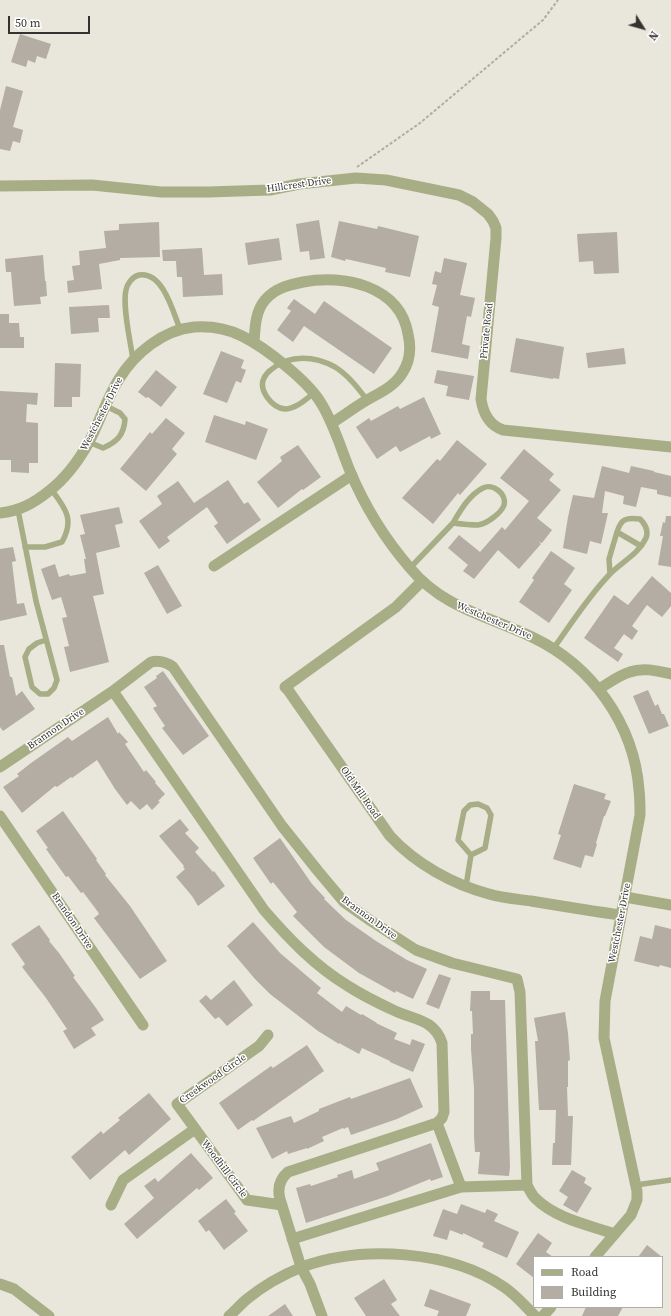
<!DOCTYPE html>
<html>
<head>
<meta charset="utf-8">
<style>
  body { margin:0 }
  #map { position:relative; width:671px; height:1316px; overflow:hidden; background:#e9e6db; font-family:"Source Serif 4",serif }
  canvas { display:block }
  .legend { position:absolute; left:533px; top:1256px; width:130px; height:52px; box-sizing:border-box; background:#fff; border:1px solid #aeadac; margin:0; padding:5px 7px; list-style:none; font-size:12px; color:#34332f }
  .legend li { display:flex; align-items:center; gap:8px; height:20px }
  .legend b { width:20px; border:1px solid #aeadac }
  .north { position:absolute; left:623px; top:8px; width:40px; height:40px; -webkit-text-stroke:3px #fff; paint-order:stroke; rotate:127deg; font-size:11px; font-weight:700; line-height:16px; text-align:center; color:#34332f }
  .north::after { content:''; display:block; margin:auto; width:14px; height:18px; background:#34332f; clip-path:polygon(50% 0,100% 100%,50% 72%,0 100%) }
  .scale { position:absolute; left:8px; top:16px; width:82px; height:18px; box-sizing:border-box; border:2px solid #34332f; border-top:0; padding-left:5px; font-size:12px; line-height:14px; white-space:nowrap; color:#34332f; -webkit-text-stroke:3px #fff; paint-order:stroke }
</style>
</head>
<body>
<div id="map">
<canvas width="671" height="1316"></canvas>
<ul class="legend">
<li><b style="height:5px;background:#a7ae85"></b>Road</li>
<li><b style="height:11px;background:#b3ada4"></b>Building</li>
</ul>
<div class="north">N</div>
<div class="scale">50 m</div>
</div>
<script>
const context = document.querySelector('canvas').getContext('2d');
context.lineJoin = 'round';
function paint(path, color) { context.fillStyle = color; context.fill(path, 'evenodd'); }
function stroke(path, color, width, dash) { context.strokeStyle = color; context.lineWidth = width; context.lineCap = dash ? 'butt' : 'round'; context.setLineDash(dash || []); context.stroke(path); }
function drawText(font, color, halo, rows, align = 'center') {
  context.font = font + ' "Source Serif 4",serif'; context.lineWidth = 3; context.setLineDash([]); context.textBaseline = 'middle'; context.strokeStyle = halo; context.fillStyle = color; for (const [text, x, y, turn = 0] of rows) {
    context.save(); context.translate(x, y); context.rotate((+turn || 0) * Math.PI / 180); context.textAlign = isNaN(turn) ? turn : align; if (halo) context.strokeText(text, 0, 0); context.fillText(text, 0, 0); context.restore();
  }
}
paint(new Path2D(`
  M20 34 51 44 46 59 37 56 35 63 28 60 26 67 11 62Z
  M6 86 23 91 13 127 23 130 20 143 13 141 10 151 0 149V110Z
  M319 220 325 258 310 260 309 251 300 252 296 224Z
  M339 221 377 229 378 226 419 236 410 277 385 272 386 268 346 259 345 261 331 257Z
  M159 222 160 257 120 258V260L99 264 102 289 68 293 67 281 74 280 72 266 80 265 79 251 106 248 104 231 119 230V224Z
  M617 232 619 273 594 274 593 261 579 262 577 234Z
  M279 238 282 260 248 265 245 243Z
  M202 248 204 275 222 274 223 295 183 297 182 277H177L176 261H163L162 250Z
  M43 255 45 281H46L47 296 40 297 41 304 14 306 11 272H6L5 259Z
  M444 258 467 263 460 295 475 298 471 317 467 316 462 344 470 346 468 359 431 352 439 307 432 305 437 285 432 284 435 271 441 273Z
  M294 299 315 314 324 301 392 348 374 374 304 326 293 342 277 330 291 311 287 308Z
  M109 305 110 318H98L99 332 71 334 69 307Z
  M0 314H9V323H19L20 337H24V348H0Z
  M516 338 564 347 559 379 553 378V379L510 372Z
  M624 348 626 364 588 368 586 353Z
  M221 351 244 360 241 368 246 370 241 383 236 381 227 403 203 394Z
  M55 363 81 364 80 397H72V407H54Z
  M156 370 177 387 161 407 148 397 146 398 138 392Z
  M437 370 474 376 469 400 446 396 448 386 434 383Z
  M0 391 38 393 37 405 27 404 26 422 38 423V463H29V473L11 472V460H0Z
  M424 397 441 434 431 439 430 436 400 452 396 446 377 459 356 427 369 418 371 421 398 406 400 409Z
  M214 415 245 425 246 421 268 429 256 460 205 442Z
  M166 418 185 433 172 449 177 454 146 491 120 469 150 432 152 434Z
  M457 440 487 464 460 495 458 493 433 524 402 498 437 459 440 461Z
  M298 445 321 477 303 490 302 489 278 508 257 482 282 461 280 457Z
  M524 449 554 474 549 480 561 490 537 518 552 530 542 543 539 542 541 544 519 569 498 550 474 579 463 571 468 565 448 548 459 535 480 552 502 527 505 530 529 501 500 478Z
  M602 466 629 473 631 466 654 471V472L671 476V497L657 494V490L641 487 636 507 623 504 624 496 605 491 602 513H608L601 544 590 541 587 554 563 548 568 517 573 495 594 498Z
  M228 480 244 504 248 502 261 520 227 544 214 526 218 523 207 507 167 537 170 541 159 549 139 521 162 504 157 496 178 481 194 503Z
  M119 507 123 523 115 525 120 547 96 553 104 594 93 596 109 662 70 672 64 647 69 646 62 618 67 617 61 597 52 600 41 569 55 564 59 577 69 574 70 576 86 573 84 559H86L80 535 85 534 80 515Z
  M666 516H671V567L658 565 663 536H660L663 522 665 523Z
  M13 547 16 561 12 562 17 604 24 603 27 615 0 621V549Z
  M551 551 575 568 564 584 572 590 549 623 519 602 534 580 532 578Z
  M158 565 182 606 167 614 144 573Z
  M652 576 671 593V606L662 617 647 605 632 626 638 631 632 640 624 634 614 648 623 654 618 662 584 638 614 595 628 605Z
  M0 645H4L10 677H12L16 696 22 691 35 709 3 731 0 727Z
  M163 671 209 736 183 755 162 728 165 726 153 708 157 706 144 687 157 678 156 676Z
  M648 690 655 706 658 704 662 714H664L669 726 649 734 633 696Z
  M108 717 118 734 119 732 128 742 125 744 144 772 146 770 156 782 155 783 165 794 158 801 160 802 152 810 147 804 140 810 131 801 127 805 115 789 97 760 72 778 71 777 57 787 55 786 22 813 3 787 19 776 17 774 31 763 68 737 72 741Z
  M574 784 606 794 604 799 611 801 605 816H604L596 843 597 844 593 857 585 855 581 868 553 859 561 835 558 834Z
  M63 811 97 859 96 860 106 874 105 875 130 906 167 961 140 979 94 918 99 914 98 912 83 892 81 893 68 876 66 877 46 849 48 848 36 831Z
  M180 819 189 830 185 833 199 848 195 852 213 872 214 871 225 886 198 906 192 896 176 877 185 869 183 867 184 866 159 836Z
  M280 838 312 884 325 898 324 899 346 920 376 941 407 960 427 969 413 999 396 991 395 993 359 973 324 947 293 916 297 912 273 882 271 884 253 858Z
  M253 922 280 953 321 988 317 993 342 1012 346 1006 361 1015 362 1014 377 1023H376L397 1033 394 1039 410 1045 412 1039 425 1044 413 1072 390 1062V1061L362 1048 359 1054 339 1043V1044L318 1031 270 994 255 979 227 946Z
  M39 925 50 940 49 941 59 953 75 976 73 977 96 1008 104 1020 91 1028 96 1035 74 1049 63 1031 67 1029 46 998 22 967 25 964 11 944Z
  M655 925 671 929V968L660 965 659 967 634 961 640 936 652 939Z
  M439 974 451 978 439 1009 426 1004Z
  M234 980 253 1005 227 1026 219 1017 215 1019 199 1001 206 995 211 1000Z
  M471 991H490V1000H505L510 1167 509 1176 478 1174 480 1152H475L474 1136V1088L471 1049V1034H473L472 1011H470Z
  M565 1012 568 1033 570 1060 568 1061V1087H567L568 1116H573L571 1165H552L553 1143H555L556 1110H539L535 1041H538L534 1018Z
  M307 1045 324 1071 253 1121 252 1120 238 1130 219 1103 271 1066 273 1068Z
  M410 1078 423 1107 397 1119 351 1135 348 1127 344 1129 343 1128 322 1137 324 1141 307 1149V1148L288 1154 287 1151 272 1159 256 1128 291 1116 294 1123 319 1111V1109L350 1097 351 1099Z
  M149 1093 171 1119 129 1155 125 1150 90 1180 71 1157 101 1131 103 1134 120 1120 118 1118Z
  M431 1143 443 1177 431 1181 430 1179 388 1196 306 1223 296 1188 310 1184 311 1186 338 1177 337 1175 352 1170 354 1179 379 1170 376 1163Z
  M191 1153 213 1178 199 1190 197 1188 137 1239 124 1224 154 1198 144 1186 155 1178 158 1182Z
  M572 1170 586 1178 584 1183 592 1188 577 1213 563 1205 568 1197 559 1191Z
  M226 1199 236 1212 234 1213 248 1231 224 1250 209 1230 206 1232 198 1221Z
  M461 1204 485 1213 487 1209 498 1214 494 1221 519 1232 507 1258 482 1247 484 1243 463 1233V1235L450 1230 447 1240 433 1236 443 1209 457 1214Z
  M538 1233 552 1243 546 1252 553 1257H534V1278L516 1264Z
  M647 1245 662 1257H638Z
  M384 1279 397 1300 391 1304 400 1316H366L354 1298Z
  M430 1289 471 1304 466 1316H437L439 1311 424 1306Z
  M285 1304 293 1316H268Z
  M586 1307H623L618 1316H582Z`), '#b3ada4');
stroke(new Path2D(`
  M357 167 420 123 543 20 558 0`), '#afaca4', 2, [3, 2]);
stroke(new Path2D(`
  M133 360C131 344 122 306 126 290 127 284 132 277 139 275 163 271 173 312 180 329
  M314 393C306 399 296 409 285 409 272 408 258 390 264 378 266 374 269 371 272 369 290 354 315 356 335 367 348 375 358 388 367 400
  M89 442 103 448C117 442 124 435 125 419L120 413 106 406
  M18 510 36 601 57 680 54 688 48 694H40L32 687 25 657 29 649 37 643 46 640
  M25 547H45L62 542C75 519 65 508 51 489
  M410 568 453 523C461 524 470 525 478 525 484 524 489 521 494 517 498 514 502 511 504 505 507 494 493 483 483 488 469 495 460 511 453 523
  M610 574 609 559 617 532 641 546
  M553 649C571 624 588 597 609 575 621 562 638 555 646 538 649 530 645 524 640 519 626 517 621 519 617 532
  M478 804 487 808 491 815 485 848 471 855 458 840 464 811 470 805Z
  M466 886 471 855
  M636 1185 671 1180`), '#a7ae85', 5.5);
stroke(new Path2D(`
  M0 186 92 185 161 192H208L270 190 299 184 356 178 386 180 459 195 473 202 488 214 493 221 496 228V238L481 399C483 413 489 425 503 430L671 447
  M254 343C255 328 255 312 265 300 275 288 289 285 303 282 344 274 400 286 408 334 411 347 410 361 403 372 395 386 381 392 367 400 355 407 343 416 332 423
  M0 513C20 511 34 503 49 491 66 478 79 460 89 442 100 421 107 398 119 379 135 353 163 330 194 327 210 326 228 329 242 336 266 348 308 381 321 403 334 424 341 449 350 471 365 507 385 539 410 568 444 609 489 616 534 638 592 666 634 724 639 790 640 798 640 806 640 815L605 1001 604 1038 637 1191V1200L631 1215 595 1257
  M214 566 352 475
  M422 581 396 607 285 687 288 690 390 836C416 864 452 884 489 894 502 898 517 899 531 901 561 906 591 911 621 915
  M599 689C609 683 619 675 630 672 643 667 658 671 671 674
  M113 691 264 910C289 939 315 966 348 986 362 995 376 1002 391 1009 412 1020 434 1018 442 1043L444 1112 442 1118 437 1123 461 1187
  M0 767 113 691 151 662C160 660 166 662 173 667L282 826 318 871 344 902 371 921 416 950 452 963 517 979 520 992 527 1185C529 1189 532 1195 535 1198 556 1219 589 1225 615 1234
  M0 816 143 1025
  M625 897 671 905
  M268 1035 259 1046 177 1104 247 1200 282 1205
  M111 1205 123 1180 195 1129
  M292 1239 461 1187 527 1185
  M0 1284 14 1289 49 1316
  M229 1316C235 1311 240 1305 247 1299 263 1286 282 1275 302 1267 362 1245 450 1250 504 1287 516 1295 525 1306 535 1316
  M322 1316 310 1284 301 1267 280 1199C277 1188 280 1179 288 1172L437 1123
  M543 1316 551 1307`), '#a7ae85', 11);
drawText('10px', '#34332f', '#fff', [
  ["Hillcrest Drive",299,185,-8],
  ["Private Road",487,331,-84],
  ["Westchester Drive",102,414,-63],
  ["Westchester Drive",494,621,23],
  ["Brannon Drive",56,729,-34],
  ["Old Mill Road",360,793,55],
  ["Brannon Drive",369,918,36],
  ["Brandon Drive",72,921,56],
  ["Westchester Drive",620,923,-79],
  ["Creekwood Circle",213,1079,-35],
  ["Woodhill Circle",224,1169,53]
]);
</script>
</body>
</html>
